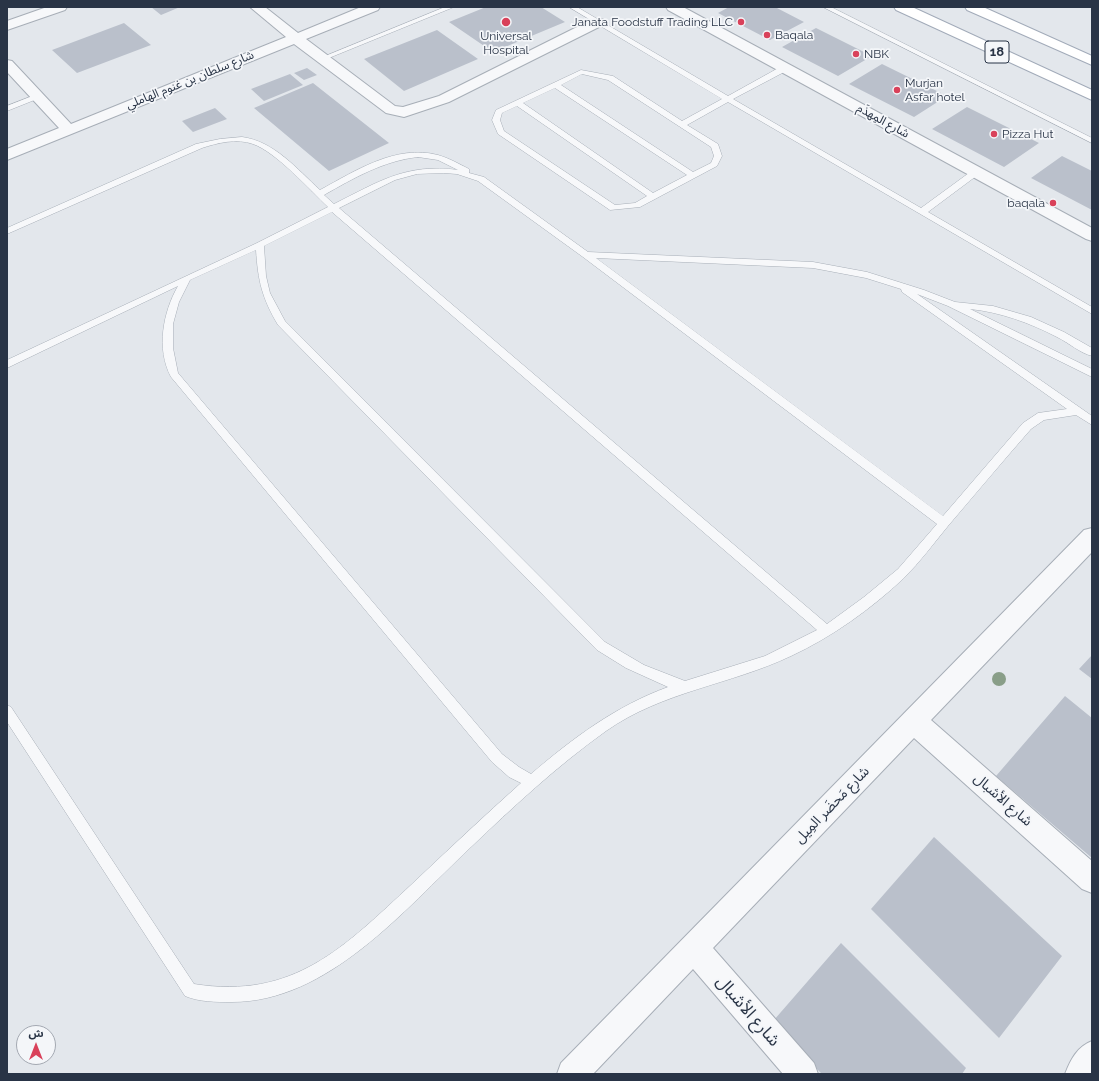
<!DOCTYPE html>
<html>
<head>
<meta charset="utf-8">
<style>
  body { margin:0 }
  #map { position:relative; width:1099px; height:1081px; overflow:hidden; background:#e3e7ec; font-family:Raleway,"Noto Sans Arabic",sans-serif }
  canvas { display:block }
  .frame { position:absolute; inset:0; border:8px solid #293446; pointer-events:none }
  .north { position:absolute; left:16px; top:1025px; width:40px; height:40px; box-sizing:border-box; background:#f4f6f9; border:1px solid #a3a8b1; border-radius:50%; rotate:0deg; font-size:11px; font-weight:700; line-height:16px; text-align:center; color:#293446 }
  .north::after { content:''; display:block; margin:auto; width:14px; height:18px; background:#d9415a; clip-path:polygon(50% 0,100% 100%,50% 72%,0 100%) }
</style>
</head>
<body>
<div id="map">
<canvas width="1099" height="1081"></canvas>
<div class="frame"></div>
<div class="north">ش</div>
</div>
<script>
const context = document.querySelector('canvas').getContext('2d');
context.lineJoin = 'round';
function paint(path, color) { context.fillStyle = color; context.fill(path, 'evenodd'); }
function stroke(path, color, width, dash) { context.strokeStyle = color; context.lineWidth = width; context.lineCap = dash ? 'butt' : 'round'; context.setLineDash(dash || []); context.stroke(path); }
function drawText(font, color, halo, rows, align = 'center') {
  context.font = font + ' Raleway,"Noto Sans Arabic",sans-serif'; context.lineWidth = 3.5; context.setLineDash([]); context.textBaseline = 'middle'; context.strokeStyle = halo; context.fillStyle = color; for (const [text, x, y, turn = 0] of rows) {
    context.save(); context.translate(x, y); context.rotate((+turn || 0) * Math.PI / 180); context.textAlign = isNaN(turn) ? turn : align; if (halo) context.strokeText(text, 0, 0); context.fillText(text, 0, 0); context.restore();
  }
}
paint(new Path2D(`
  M151 7H180L161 15Z
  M486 7H541L565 22 493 52 449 22Z
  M729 7H775L804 22 770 40 718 13Z
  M124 23 151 45 77 73 52 50Z
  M816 28 872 56 838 76 782 47Z
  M437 30 478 59 404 91 364 59Z
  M882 64 947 96 914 117 849 84Z
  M307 68 317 75 304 80 294 73Z
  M290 74 303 85 264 101 251 89Z
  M313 83 389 143 329 171 254 108Z
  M967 107 1039 143 1004 167 932 129Z
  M215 108 227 119 193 132 182 121Z
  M1062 156 1092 171V210L1031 178Z
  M1092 655V679L1079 669Z
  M1065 696 1092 718V858L996 776Z
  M934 837 1062 956 999 1038 871 909Z
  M841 943 966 1068 962 1074H822L812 1064 774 1020Z`), '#bac0cb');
const service = new Path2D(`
  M445 7H454L324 60 318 59Z
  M569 7H577L728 96 782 66H788V70L733 99 921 208 973 170H979V174L928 212 1092 307V314L728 102 687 125 718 144 722 156 717 166 640 207 610 210 498 134 492 120 496 110 581 70 613 76 682 121 722 99ZM582 74 608 80 711 147 714 156 711 163 693 172 561 85ZM555 88 687 175 653 193 523 103ZM517 106 647 196 635 203 615 205 504 131 500 120 502 113Z
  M823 7H831L1092 138V143Z
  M35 95 42 97 7 111V106Z
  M242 137C274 141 297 169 320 190 355 171 396 144 438 155 449 158 459 164 469 169V173L484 177 588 252 813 262 867 272 924 290 955 302 993 306 1031 317 1064 332 1092 348V356C1080 353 1069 343 1057 337 1030 323 1000 312 970 309L1092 369V377L948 306 917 294 1092 416V425L1076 415 1044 420 1031 429C1003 461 976 493 948 526 934 543 920 562 904 578 871 609 832 637 791 656 730 685 663 691 606 731 557 766 513 807 470 848 404 910 328 1002 232 1002 216 1002 199 1002 185 996L7 722V705L11 707 194 984C294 1000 344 947 412 884 448 850 484 816 521 783L509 777 492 762 171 377C156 349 163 312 178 286L7 368V360L257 243 328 207C310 190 276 152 253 144 237 138 217 143 202 148L7 234V228L196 144 220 139ZM418 157 438 160 458 170C406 163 378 182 334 204L324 195C354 178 383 161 418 157ZM444 173 457 174 478 181 583 257 937 524 898 569 864 597 827 624 339 208 395 180 417 174ZM332 212 817 630 765 656 685 681 644 665 605 642 285 321 270 293 266 276 264 246ZM256 250C258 281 262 298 278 325L597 650 626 668 668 687C616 706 573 738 531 774L519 767 502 754 178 373 173 348V324L179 302 190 280ZM596 258 813 268 866 278 901 289 902 292 1067 409 1038 413 1023 423 943 516Z`);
const minor = new Path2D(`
  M47 7H67L65 10 7 30V21Z
  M250 7H265L298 33 361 7H380L378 10 306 39 395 106 403 107 439 96 593 19H603L605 22 603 25 449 102 404 117 386 113 294 44 7 160V149L59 128 7 72V60L12 61 71 124 286 37Z
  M666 7H683L1092 228V241L1086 239 668 10Z
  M1092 528V552L931 720 1092 861V893L1082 889 914 738 713 948 814 1063 818 1074H783L693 969 593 1074H557L561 1063 1084 530Z
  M1092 1041V1074H1065C1071 1059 1077 1047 1092 1041Z`);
const primary = new Path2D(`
  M894 7H912L1092 90V100L896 10Z
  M965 7H983L1092 56V65L967 10Z`);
stroke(service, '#a7aeb7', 1);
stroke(minor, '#a7aeb7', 2);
stroke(primary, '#a2abb9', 2);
paint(service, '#f7f8fa');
paint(minor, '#f7f8fa');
paint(primary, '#fff');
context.fillStyle = '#899e88';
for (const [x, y] of [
  [999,679]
]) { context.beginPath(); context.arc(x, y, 7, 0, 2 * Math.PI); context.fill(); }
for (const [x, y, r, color] of [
  [506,22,5,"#d9415a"],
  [741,22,4,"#d9415a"],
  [767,35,4,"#d9415a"],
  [856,54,4,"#d9415a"],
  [897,90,4,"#d9415a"],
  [994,134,4,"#d9415a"],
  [1053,203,4,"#d9415a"]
]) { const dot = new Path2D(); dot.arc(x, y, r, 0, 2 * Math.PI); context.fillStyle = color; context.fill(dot); stroke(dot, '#f4f6f9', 1.5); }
drawText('12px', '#293446', '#f4f6f9', [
  ["Janata Foodstuff Trading LLC",733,22,"right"],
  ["Baqala",775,35],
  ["Universal",506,36,"center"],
  ["Hospital",506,50,"center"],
  ["NBK",864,54],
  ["Murjan",905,83],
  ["Asfar hotel",905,97],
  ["Pizza Hut",1002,134],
  ["baqala",1045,203,"right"]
], 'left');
drawText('12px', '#293446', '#f4f6f9', [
  ["شارع سلطان بن غنوم الهاملي",190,80,-22],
  ["شارع المِهذَم",883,121,29]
]);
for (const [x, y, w] of [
  [997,52,24]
]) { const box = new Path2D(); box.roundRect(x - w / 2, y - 11, w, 22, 3); context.fillStyle = '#f4f6f9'; context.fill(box); stroke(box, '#293446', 1); }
drawText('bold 13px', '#293446', null, [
  ["18",997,52]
]);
drawText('14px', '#293446', '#f4f6f9', [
  ["شارع الأشبال",1003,800,41],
  ["شارع مَحضَر المِيل",832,805,-46]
]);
drawText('17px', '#293446', '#f4f6f9', [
  ["شارع الأشبال",748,1011,49]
]);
</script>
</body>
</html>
